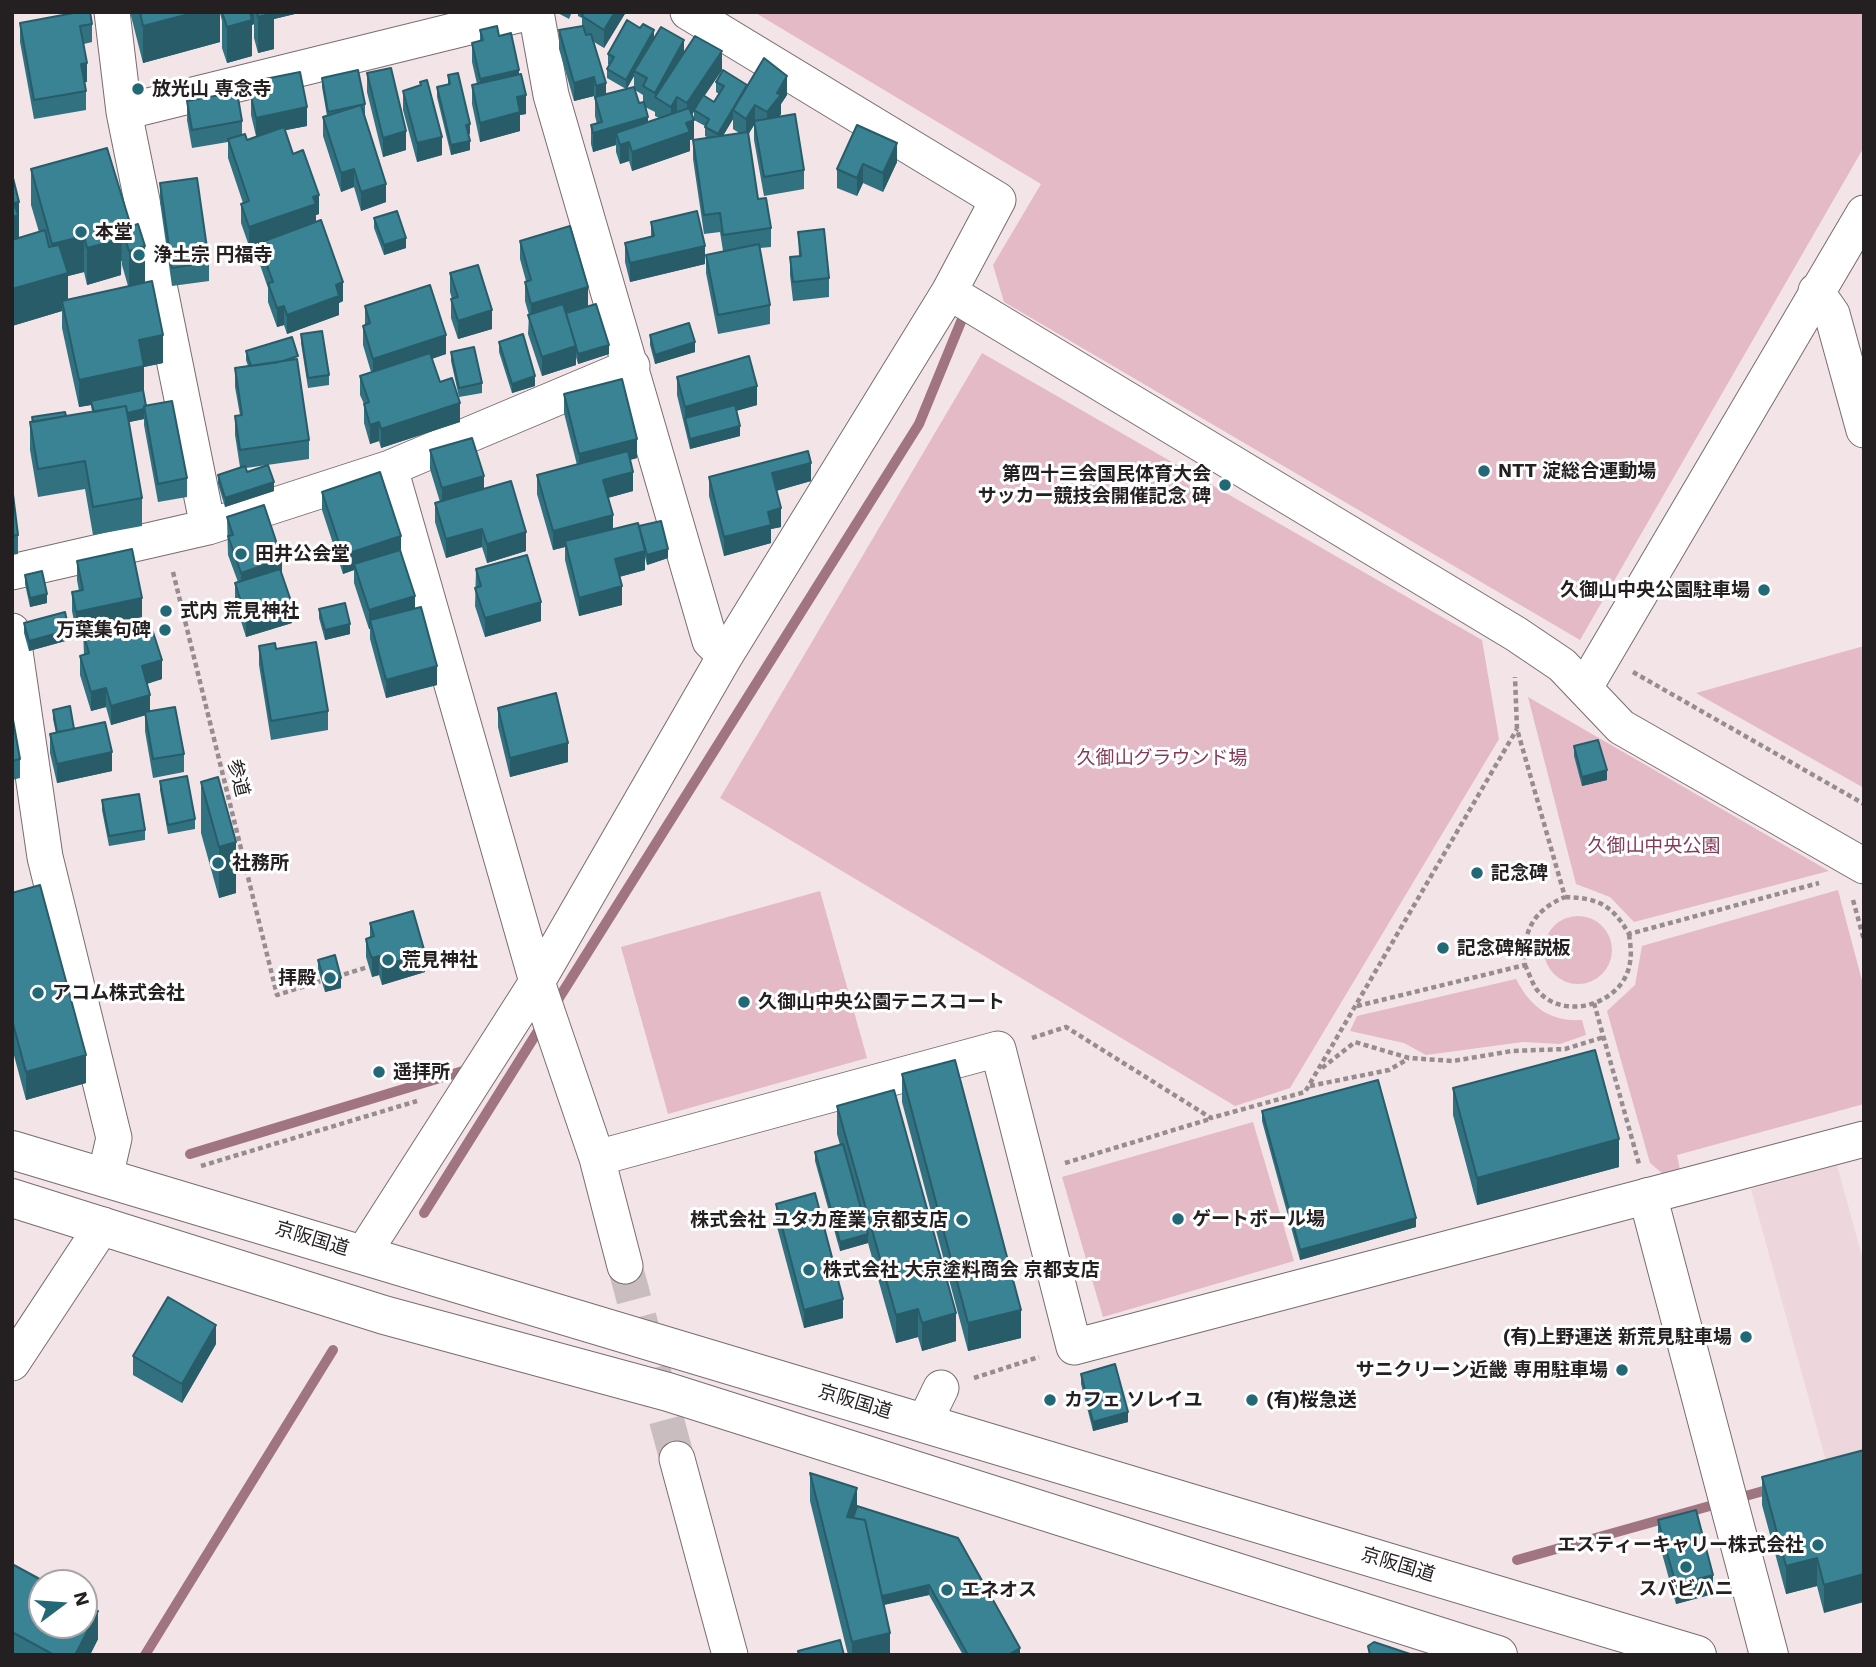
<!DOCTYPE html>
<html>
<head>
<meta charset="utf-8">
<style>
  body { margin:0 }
  #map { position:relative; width:1876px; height:1667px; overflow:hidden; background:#f3e4e8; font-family:"Work Sans",sans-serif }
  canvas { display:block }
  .frame { position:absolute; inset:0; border:14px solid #241f20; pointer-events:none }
  .north { position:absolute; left:28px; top:1569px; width:70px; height:70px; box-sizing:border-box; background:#fff; border:2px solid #a7a5a6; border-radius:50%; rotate:74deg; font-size:19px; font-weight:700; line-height:28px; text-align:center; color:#241f20 }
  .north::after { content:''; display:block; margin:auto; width:24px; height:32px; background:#226877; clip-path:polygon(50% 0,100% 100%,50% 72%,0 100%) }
</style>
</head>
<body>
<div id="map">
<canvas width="1876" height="1667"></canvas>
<div class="frame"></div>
<div class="north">N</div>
</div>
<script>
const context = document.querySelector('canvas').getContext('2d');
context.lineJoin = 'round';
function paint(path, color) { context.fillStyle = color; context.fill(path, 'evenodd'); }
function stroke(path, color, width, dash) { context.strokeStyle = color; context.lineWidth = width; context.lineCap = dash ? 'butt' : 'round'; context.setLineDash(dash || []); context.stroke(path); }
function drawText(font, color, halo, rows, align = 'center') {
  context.font = font + ' "Work Sans","Noto Sans JP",sans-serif'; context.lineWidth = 6; context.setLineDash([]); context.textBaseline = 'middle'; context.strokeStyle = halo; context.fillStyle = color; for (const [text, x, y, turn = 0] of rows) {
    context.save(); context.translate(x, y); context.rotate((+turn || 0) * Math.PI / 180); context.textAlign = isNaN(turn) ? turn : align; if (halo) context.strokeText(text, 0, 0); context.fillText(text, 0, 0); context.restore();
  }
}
paint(new Path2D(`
  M1837 1165 1864 1263V1451L1826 1461 1751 1189Z`), '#edd6dc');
paint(new Path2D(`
  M754 12H1864V147L1580 640 1004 302 993 265 1041 184Z
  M982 353 1482 640 1499 739 1290 1088 1235 1106 720 798Z
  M1864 646V788L1696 693Z
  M1528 697 1829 871 1634 922 1610 897 1576 884Z
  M1838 890 1864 988V1104L1677 1155 1680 1170 1663 1174 1650 1163 1607 1011 1635 985 1642 946Z
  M820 891 867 1058 668 1114 621 947Z
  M1544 950a34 34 0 1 1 68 0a34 34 0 1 1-68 0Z
  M1516 979C1530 1006 1549 1022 1582 1020L1586 1035 1560 1044 1523 1042 1426 1055 1404 1043 1350 1031 1357 1016Z
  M1253 1122 1294 1261 1103 1317 1062 1177Z`), '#e3bac6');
stroke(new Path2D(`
  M554 1006 919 424 967 307
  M190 1154 463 1071
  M424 1213 543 1023
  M1517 1560 1774 1488
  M145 1655 333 1350`), '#a17482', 10);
stroke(new Path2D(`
  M625 1266 677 1459`), '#cabdc0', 35, [35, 18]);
const street = new Path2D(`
  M112 12 124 112 208 527
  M536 12 551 95 710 641 725 656
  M124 112 530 12
  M1816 291 1832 314 1864 430
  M949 292 1516 634 1562 665 1621 727 1864 866
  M390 468 537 982 597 1158 625 1266
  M12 572 208 527 390 468 632 366
  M12 631 45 857 114 1138 105 1177
  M1585 687 1864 213
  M597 1158 998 1049 1074 1347 1864 1139
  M363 1254 537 982 725 656 949 292 998 200 688 12
  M12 1363 103 1225
  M924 1423 941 1388
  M677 1459 730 1655`);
const secondary = new Path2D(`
  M1648 1197 1769 1655`);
const highway = new Path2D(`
  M12 1150 1697 1655
  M12 1198 384 1315 668 1392 1498 1655`);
stroke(street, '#796c70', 37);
stroke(secondary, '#796c70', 40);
stroke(highway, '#796c70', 40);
stroke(new Path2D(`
  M173 572 277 995 324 980
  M1633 672 1864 804
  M1565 897C1599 898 1612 905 1629 934L1819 883
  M1853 900 1864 940
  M1525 965C1529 973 1532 983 1537 990 1565 1023 1625 1003 1630 962 1632 953 1630 943 1629 934
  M336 977 368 967
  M1594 1003 1639 1164
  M1357 1006 1525 965C1522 931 1534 910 1565 897L1517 729 1515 677
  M1032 1038 1066 1027 1211 1118 1305 1092 1517 729
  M1322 1068 1355 1042 1409 1058 1453 1061 1512 1051 1565 1049 1604 1037
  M1310 1086 1389 1070 1408 1059
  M1065 1163 1210 1119
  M201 1166 417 1101
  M974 1378 1039 1357`), '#978c8f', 4.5, [5, 3.5]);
stroke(street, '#fff', 35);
stroke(secondary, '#fff', 38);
stroke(highway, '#fff', 38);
paint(new Path2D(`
  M130 12H303L274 19V49L258 53 254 38V24L252 25V56L227 63 222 48V21L220 13V42L143 63Z
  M556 12H572L569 19Z
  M578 12H626L604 48 594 42 606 95 626 89 607 78V69L609 65 608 64V54L654 39 722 70 704 96 714 102 719 94 716 92V82L747 85 787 95 781 104V114L780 116 804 170V189L764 196 754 140V125L748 135 758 199 771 228V247L760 248 770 305V324L718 334 706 273V255L723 251 720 232 704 234 693 159V140L708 138 705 136V126L694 120V111L692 115 694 139 690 140V151L632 171 629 161 620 164 616 152V145L593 152 591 144V125L597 124 595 116V101L594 96 574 101 559 49V30L582 26V18L578 16ZM634 76V87L627 89ZM635 90 643 95V102L639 103ZM645 107 655 112V111V116L659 118 648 122ZM733 119V129L739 133 723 136Z
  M20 23 92 24V42L84 44 87 82H85L86 91V110L34 119 20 42Z
  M480 30 499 36 519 75 526 114 520 115V131L480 142 472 104V85L477 84 472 62V43L480 41Z
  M367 73 406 150 383 157 367 92Z
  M448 75 470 134H469L470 150 451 155 437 97V87L448 84Z
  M322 78 365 104V114H364L386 202 361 211 354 187 341 192 323 136V117L327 116 322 87Z
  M260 80 307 126 285 130 293 154 319 214 316 215V222L343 301 339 303V315L287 334 284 325 277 327 268 302V288L259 262V243L269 239 249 246 241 223V204L243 203 228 158V142L192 148 187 120V101L225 94V88L242 121V134L247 140 256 136 251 115V96L260 94Z
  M420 82 442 155 417 162 403 110V91L420 86Z
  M857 125 897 162 883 192 863 183 857 196 837 188V169Z
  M31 169 130 226 145 282 163 363 144 367 143 393 146 406 187 478V497L158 502 144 425V419L129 422 142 498V526L93 535 85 489 38 497 30 450V422H32V417L66 416 92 412 91 405 79 407 62 328V311L12 326V174L19 238 39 232 31 205ZM121 261H122V265L128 286 68 299V276L84 272 87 285 121 275Z
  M160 183 209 262V281L172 286 160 202Z
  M374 218 406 248 384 255 374 228Z
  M651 222 705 264 630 282 625 262V243L651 237Z
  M798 232 829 278V297L793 301 790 275V257L799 256Z
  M520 241 588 306 565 312 609 354 578 364 576 357V365L542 376 528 334 529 315 525 301V282L526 281 520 259Z
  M450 273 492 329 458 339 451 318V299H452L450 292Z
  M365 306 446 354 432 359 440 382 460 422 381 448 379 441 370 444 364 423V404L360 395V376L371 372 363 345V326L365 325Z
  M301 334 329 375V385L308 388 301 343Z
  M650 335 695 352 655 364 650 345Z
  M499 342 535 386 512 393 499 352Z
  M246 351 298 366 309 440V459L246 468 247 472 274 491 225 507 218 484V475L240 467 235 435V416L240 415 235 387V368L248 366 246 360Z
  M451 352 482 383V393L459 397 451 361Z
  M677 377 757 405 736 411 740 436 690 449 677 395Z
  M564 394 637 458 630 460 633 491 608 498 613 529 639 526 668 558 647 565 645 557V570L619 577 622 605 579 616 565 560V547L553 550 537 494V475L577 465 564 413Z
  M430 450 484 489 526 551 487 563 482 547 446 558 435 522V503L440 502 430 469Z
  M709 477 811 481 776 491 781 527 771 529V543L724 556 709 496Z
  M12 486 18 535V554L12 555Z
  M322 492 401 552 415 609 437 685 386 698 370 639V629H369L354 583V570L343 574 322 510Z
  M227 517 282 577 292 623 246 637 235 602V583L238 582 228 555Z
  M77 561 142 617 134 618 139 636 162 679 147 684 150 711 184 754V772L153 778 145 731V715L111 725 106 707 91 711 80 675V656L84 654 83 633 131 619 76 631 72 611V592L79 591 77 580Z
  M476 569 541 621 485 637 475 606Z
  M25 575 47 603 30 607 25 584Z
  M319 609 350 634 325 640 319 618Z
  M24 623 69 640 29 651 24 633Z
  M259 646 328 711V730L271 740 259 665Z
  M498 708 568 762 510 777 498 727Z
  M53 710 74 729 112 771 57 783 50 753V734L56 733 53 719Z
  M12 714 20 759V778L12 780Z
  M1574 746 1607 780 1582 786 1574 756Z
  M160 781 195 819V829L168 834 160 790Z
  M201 782 236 893 219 898 201 833Z
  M102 800 145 830V840L109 846 102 810Z
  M12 893 86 1083 26 1100 12 1048Z
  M370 923 425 972 382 985 379 975 372 977 366 957V939L370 937Z
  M318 960 341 988 325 992 318 969Z
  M902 1074 1021 1338 968 1351 902 1102Z
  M1453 1088 1619 1167 1477 1205 1453 1115Z
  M837 1106 956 1341 922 1351 918 1337 896 1343 868 1243 840 1251 815 1161V1152L840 1145 837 1134Z
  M1262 1111 1416 1227 1300 1260 1262 1121Z
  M776 1204 843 1318 804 1328 776 1223Z
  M216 1344 182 1403 133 1375V1356Z
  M1081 1374 1128 1422 1093 1431 1081 1384Z
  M1864 1450 1824 1613 1817 1586 1786 1594 1762 1505V1477Z
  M810 1473 857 1506 1020 1655H963L929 1595 884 1605 890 1655H848L810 1501Z
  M1658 1520 1713 1594 1676 1604 1658 1539Z
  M12 1564 98 1639 90 1655H12Z`), '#317180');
paint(new Path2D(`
  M197 12H220V42L143 63V26Z
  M225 12H254V24L252 25V56L227 63V27Z
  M257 12H303L274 19V49L258 53V17Z
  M615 12H626L604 48V30Z
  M654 30V40L634 71V76L626 89V80Z
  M684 40V59L655 97V112V93Z
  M722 51V70L687 122V103Z
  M87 63V82L81 83V64Z
  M519 70V89L480 98V79Z
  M787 76V95L781 104V114L767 130V112Z
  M594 77V96L574 101V83Z
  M606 83V102L596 101V86Z
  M747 85 733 110V119L718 144V134Z
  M526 95V114L520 115V131L480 142V123L517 97Z
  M677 97V116L671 126V107Z
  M755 105V124L754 121V125L746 138V119Z
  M307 107V126L256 136V118Z
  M648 117V136L616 133V145L593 152V133Z
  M694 120V139L690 140V151L632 171V152L686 123Z
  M470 124V134L466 135V125Z
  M406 131V150L383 157V138Z
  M442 137V155L417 162V143Z
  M470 141V150L451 155V145Z
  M629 142V161L620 164V145Z
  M897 143V162L883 192V173Z
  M863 164V183L857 196V178Z
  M354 169V187L341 192V173Z
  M386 184V202L361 211V192Z
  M319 195V214L316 215V223L249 246V227Z
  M19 202V238L12 262 14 203Z
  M130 223V251L145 246V282L129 287V251L122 229 121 275 87 285V248L118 226Z
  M84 236V272L68 276V309L62 301V311L12 326V289L52 278V244Z
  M406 238V248L384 255V245Z
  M705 246V264L630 282V263Z
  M343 282V301L339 303V315L287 334V315L336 285Z
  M588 287V306L531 323V304Z
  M284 306V325L277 327V308Z
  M492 310V329L458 339V321Z
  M163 335V363L144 367V393L92 404 91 401V405L79 407V380L139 340Z
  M446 335V354L373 378V359Z
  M695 342V352L655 364V355Z
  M609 345V354L578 364V354Z
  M576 346V365L542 376V357Z
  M535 376V386L512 393V384Z
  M757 386V405L686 425 685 418V407Z
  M460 403V422L381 448V429Z
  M144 409V419L96 429V420Z
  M379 422V441L370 444V425Z
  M740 426V436L690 449V439Z
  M637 439V458L579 473V454Z
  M811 463V481L772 492V473Z
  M633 472V491L603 499V480Z
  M484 476V494L442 507V488Z
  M274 482V491L225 507V498Z
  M781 508V527L771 529V543L724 556V537L768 512Z
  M613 515V534L565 541V547L553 550V531Z
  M482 529V547L446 558V539Z
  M526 532V551L487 563V544Z
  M401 536V555L354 564V570L343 574V555Z
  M668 549V558L647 565V555Z
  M645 551V570L615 578V559Z
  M282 559V578L241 591V573Z
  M622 586V605L579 616V598Z
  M47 594V603L30 607V598Z
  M415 596V615L370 620V629H369V610Z
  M142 598V617L76 631V612Z
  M541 602V621L485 637V618Z
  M292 604V623L246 637V618Z
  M350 624V634L325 640V630Z
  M69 630V640L29 651V641Z
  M162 660V679L142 685V666Z
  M437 666V685L386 698V680Z
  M106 688V707L91 711V692Z
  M150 695V714L111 725V706Z
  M568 743V762L510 777V758Z
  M112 752V771L57 783V764Z
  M1607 770V780L1582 786V777Z
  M236 842V893L219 898V847Z
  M425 953V972L382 985V966Z
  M379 956V975L372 977V958Z
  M341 978V988L325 992V983Z
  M86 1055V1083L26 1100V1072Z
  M1619 1139V1167L1477 1205V1178Z
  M1416 1218V1227L1300 1260V1250Z
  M868 1234V1243L840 1251V1242Z
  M843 1299V1318L804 1328V1310Z
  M918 1309V1337L896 1343V1315Z
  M1021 1310V1338L968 1351V1323Z
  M956 1313V1341L922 1351V1323Z
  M216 1325V1344L182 1403V1384Z
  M1128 1412V1422L1093 1431V1422Z
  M857 1488V1515L847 1535V1517Z
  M1817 1558V1586L1786 1594V1566Z
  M1864 1574V1602L1824 1613V1585Z
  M1713 1575V1594L1676 1604V1585Z
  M929 1585V1595L878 1606V1597Z
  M98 1611V1639L90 1655H75Z
  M890 1633V1655H852V1642Z
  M1020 1648V1655H1008Z`), '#285c68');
const building = new Path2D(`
  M79 12H90L92 24 80 26 87 63 81 64 86 91 34 100 20 23Z
  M140 12H197L143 26Z
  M222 12H250L252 20 227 27Z
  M257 12H274V13L258 17Z
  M584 12H615L604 30 582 16Z
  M627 20 640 28 643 24 654 30 626 80 607 69 614 57 608 54Z
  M497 26 499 36 511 33 519 70 480 79 472 43 483 40 480 30Z
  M583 26 586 35 591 34 606 83 596 86 594 77 574 83 559 30Z
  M661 27 684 40 655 93 643 86 647 78 634 71Z
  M695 36 722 51 687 103 677 97 671 107 655 97Z
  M764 58 787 76 777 93 781 95 767 112 755 105 746 119 733 110Z
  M391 68 406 131 383 138 367 73Z
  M358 70 365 104 328 112 322 78Z
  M723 70 747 85 718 134 705 127 709 119 694 110 703 95 714 102 724 86 716 82Z
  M300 72 307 107 256 118 251 96 263 94 260 80Z
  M458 73 470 124 466 125 470 141 451 145 437 87 450 84 448 75Z
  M521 74 526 95 517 97 520 112 480 123 472 85Z
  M427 80 442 137 417 143 403 91 421 85 420 82Z
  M236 86 242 121 192 130 187 101 226 94 225 88Z
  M634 87 639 103 644 102 648 117 593 133 591 125 602 122 595 97Z
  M361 105 386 184 361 192 354 169 341 173 323 117Z
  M689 108 694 120 686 123 690 132 632 152 629 142 620 145 616 133Z
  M795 114 804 170 764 177 754 121Z
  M857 125 897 143 883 173 863 164 857 178 837 169Z
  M284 127 293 154 303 150 319 195 313 197 316 204 249 227 241 204 249 201 228 139 245 134 247 140Z
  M748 132 758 199 766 198 771 228 723 235 720 213 704 215 693 140Z
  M107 148 130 223 118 226 121 239 87 248 84 236 52 244 31 169Z
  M12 174 19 202 14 203 18 215 13 217 15 225 12 226Z
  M197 178 209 262 172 268 160 183Z
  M397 211 406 238 384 245 374 218Z
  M697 211 705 246 630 263 625 243 654 236 651 222Z
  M321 220 343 282 336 285 339 296 287 315 284 306 277 308 268 283 273 282 259 243Z
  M138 224 145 246 129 251 122 229Z
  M570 226 588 287 531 304 525 282 531 280 520 241Z
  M824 229 829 278 793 282 790 257 801 256 798 232Z
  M45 230 49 247 59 245 68 273 12 289V240Z
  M759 244 770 305 718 315 706 255Z
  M478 265 492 310 458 321 451 299 458 297 450 273Z
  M152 281 163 335 139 340 144 366 79 380 62 301Z
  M430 285 446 335 373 359 363 326 370 323 365 306Z
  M563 304 576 346 542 357 528 315Z
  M596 304 609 345 578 354 566 313Z
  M689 323 695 342 655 355 650 335Z
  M322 331 329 375 308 378 301 334Z
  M523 334 535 376 512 384 499 342Z
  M292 337 298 356 280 362 251 366 246 351Z
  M474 347 482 383 459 388 451 352Z
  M430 353 440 382 452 378 460 403 381 429 379 422 370 425 364 404 369 402 360 376Z
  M749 356 757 386 685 407 677 377Z
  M297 359 309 440 240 450 235 416 242 415 235 368Z
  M622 379 637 439 579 454 564 394Z
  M143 390 146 406H144V409L127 413 126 406 94 412 91 401Z
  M172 401 187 478 158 484 144 406Z
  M735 405 740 426 690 439 685 418Z
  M126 406 142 498 93 507 85 461 38 469 30 422Z
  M65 412 66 416 33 422 32 417Z
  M472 438 484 476 442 488 430 450Z
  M628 451 633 472 603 480 613 515 553 531 537 475Z
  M808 451 811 463 772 473 781 508 768 512 771 525 724 537 709 477Z
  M268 465 274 482 225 498 218 475 245 466 247 472Z
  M380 472 401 536 343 555 322 492Z
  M511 481 526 532 487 544 482 529 446 539 435 503Z
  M12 486 18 535 12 536Z
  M264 505 282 559 241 573 228 536 233 535 227 517Z
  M661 521 668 549 647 555 639 526Z
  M638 523 645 551 615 559 622 586 579 598 565 541Z
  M132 549 142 598 76 612 72 592 83 590 77 561Z
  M400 550 415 596 369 610 354 564Z
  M527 555 541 602 485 618 475 588 481 586 476 569Z
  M280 569 292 604 246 618 235 583Z
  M42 571 47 594 30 598 25 575Z
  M345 603 350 624 325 630 319 609Z
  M421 607 437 666 386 680 370 620Z
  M65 612 69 630 29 641 24 623Z
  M134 618 139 636 153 632 162 660 142 666 150 695 111 706 106 688 91 692 80 656 89 653 83 633Z
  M316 642 328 711 271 721 259 646 275 643 276 649Z
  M556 693 568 743 510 758 498 708Z
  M70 706 74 729 57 732 53 710Z
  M175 707 184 754 153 759 145 712Z
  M12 714 20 759 12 761Z
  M105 722 112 752 57 764 50 734Z
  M1598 740 1607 770 1582 777 1574 746Z
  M187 776 195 819 168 825 160 781Z
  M218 777 236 842 219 847 201 782Z
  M139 794 145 830 109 836 102 800Z
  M40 885 86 1055 26 1072 12 1020V893Z
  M413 911 425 953 382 966 379 956 372 958 368 948 366 939 374 936 370 923Z
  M335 955 341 978 325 983 318 960Z
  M1595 1050 1619 1139 1477 1178 1453 1088Z
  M955 1060 1021 1310 968 1323 902 1074Z
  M1378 1080 1416 1218 1300 1250 1262 1111Z
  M894 1090 956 1313 922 1323 918 1309 896 1315 837 1106Z
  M843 1144 868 1234 840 1242 815 1152Z
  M815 1193 843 1299 804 1310 776 1204Z
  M168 1297 216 1325 182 1384 133 1356Z
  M1115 1364 1128 1412 1093 1422 1081 1374Z
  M1864 1450V1574L1824 1585 1817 1558 1786 1566 1762 1477Z
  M810 1473 857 1488 847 1517 865 1520 890 1633 852 1642Z
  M857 1506 958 1538 1020 1648 1008 1655H968L929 1585 882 1596 865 1520 853 1518Z
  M1696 1510 1713 1575 1676 1585 1658 1520Z
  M12 1564 47 1583H42V1625H84V1603L98 1611 75 1655H54L12 1632Z
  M840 1640 844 1655H799L798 1651Z
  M1374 1642 1413 1655H1370L1368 1646Z`);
paint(building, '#398395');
stroke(building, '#285c68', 2);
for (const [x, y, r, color] of [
  [138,89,7,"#226877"],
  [81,232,7,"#226877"],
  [139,255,7,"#226877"],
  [1484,471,7,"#226877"],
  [1225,485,7,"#226877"],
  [241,554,7,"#226877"],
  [1764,590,7,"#226877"],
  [166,611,7,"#226877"],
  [165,630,7,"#226877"],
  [218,863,7,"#226877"],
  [1477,873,7,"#226877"],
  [1443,948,7,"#226877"],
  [388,960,7,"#226877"],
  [330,978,7,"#226877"],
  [38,993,7,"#226877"],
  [744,1002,7,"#226877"],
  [379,1072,7,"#226877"],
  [1178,1219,7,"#226877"],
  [962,1220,7,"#226877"],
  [809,1270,7,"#226877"],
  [1746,1337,7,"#226877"],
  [1622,1370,7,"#226877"],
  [1050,1400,7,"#226877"],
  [1252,1400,7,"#226877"],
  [1818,1545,7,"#226877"],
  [1686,1567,7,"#226877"],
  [947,1590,7,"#226877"]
]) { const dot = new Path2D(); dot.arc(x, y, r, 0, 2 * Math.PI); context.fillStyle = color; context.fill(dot); stroke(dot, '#fff', 2.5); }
drawText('bold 19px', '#241f20', '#fff', [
  ["放光山 専念寺",152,89],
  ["本堂",95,232],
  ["浄土宗 円福寺",153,255],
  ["NTT 淀総合運動場",1498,471],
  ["第四十三会国民体育大会",1211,474,"right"],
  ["サッカー競技会開催記念 碑",1211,496,"right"],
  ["田井公会堂",255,554],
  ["久御山中央公園駐車場",1750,590,"right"],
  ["式内 荒見神社",180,611],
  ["万葉集句碑",151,630,"right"],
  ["社務所",232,863],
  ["記念碑",1491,873],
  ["記念碑解説板",1457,948],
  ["荒見神社",402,960],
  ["拝殿",316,978,"right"],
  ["アコム株式会社",52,993],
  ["久御山中央公園テニスコート",758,1002],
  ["遥拝所",393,1072],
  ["ゲートボール場",1192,1219],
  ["株式会社 ユタカ産業 京都支店",948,1220,"right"],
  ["株式会社 大京塗料商会 京都支店",823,1270],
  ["(有)上野運送 新荒見駐車場",1732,1337,"right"],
  ["サニクリーン近畿 専用駐車場",1608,1370,"right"],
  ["カフェ ソレイユ",1064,1400],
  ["(有)桜急送",1266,1400],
  ["エスティーキャリー株式会社",1804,1545,"right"],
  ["スバビハニ",1686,1589,"center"],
  ["エネオス",961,1590]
], 'left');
drawText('19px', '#853a57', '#fff', [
  ["久御山グラウンド場",1162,758],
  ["久御山中央公園",1654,846]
]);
drawText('19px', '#241f20', '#fff', [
  ["参道",238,778,76],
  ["京阪国道",312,1239,17],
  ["京阪国道",855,1402,17],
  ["京阪国道",1398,1565,17]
]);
</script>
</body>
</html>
